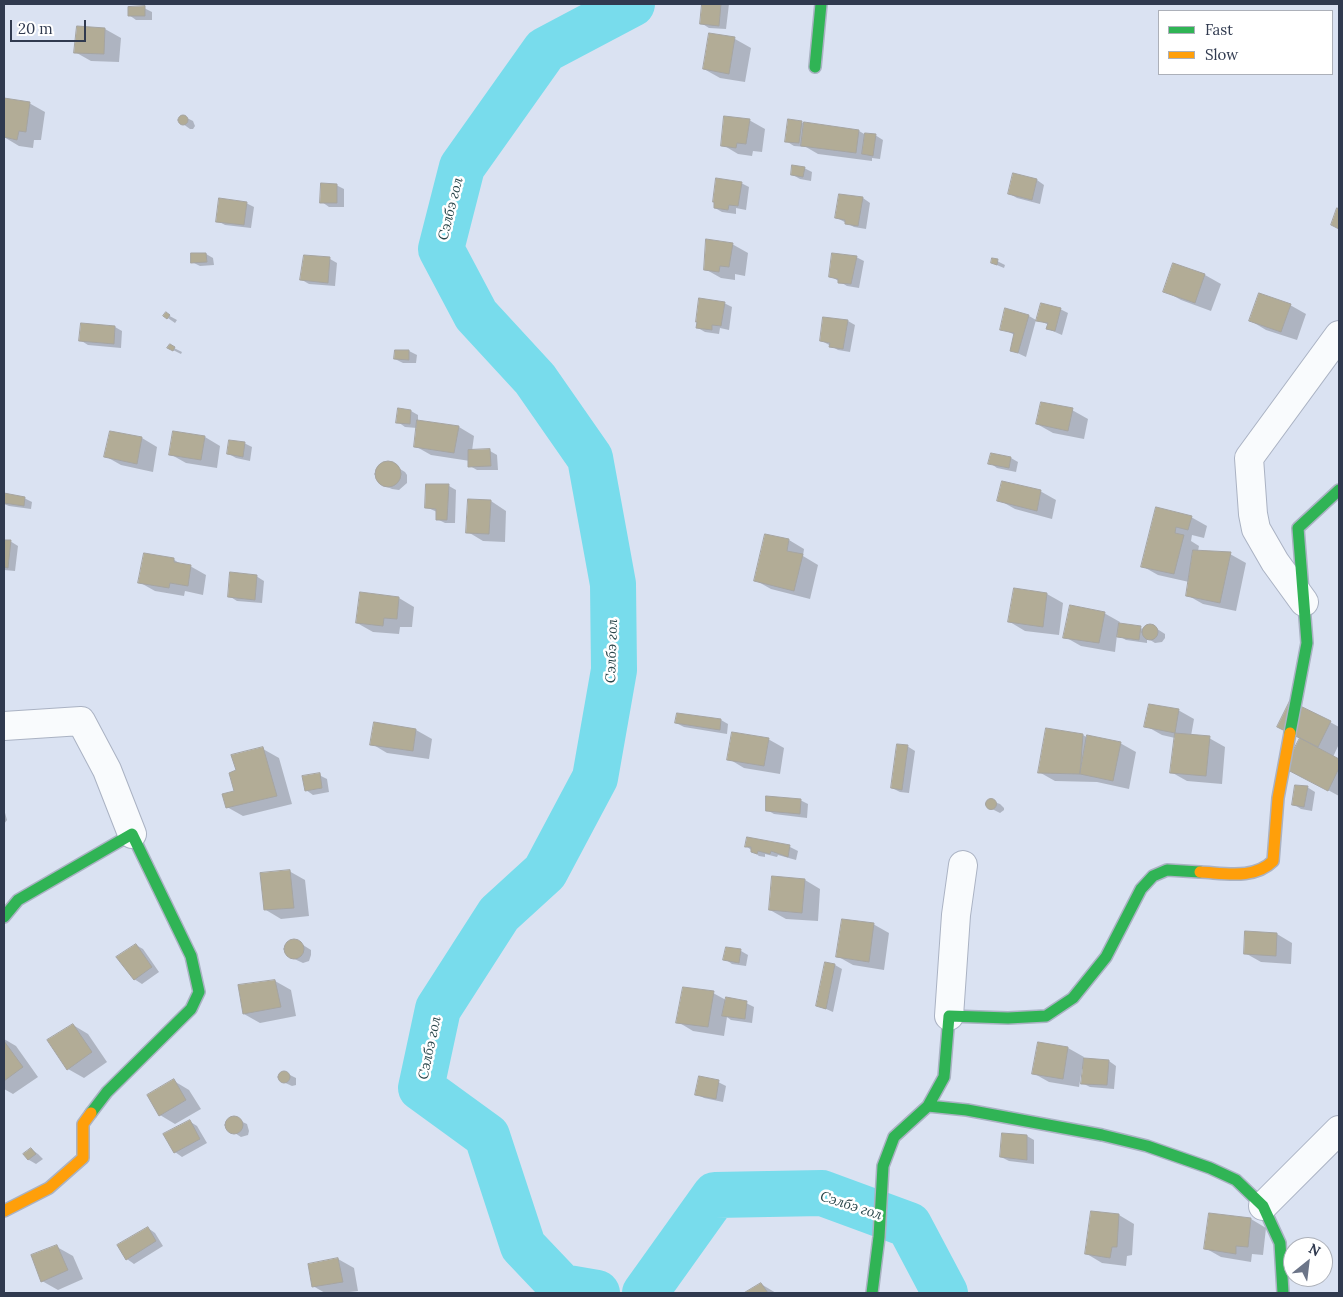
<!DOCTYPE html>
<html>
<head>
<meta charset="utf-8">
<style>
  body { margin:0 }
  #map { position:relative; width:1343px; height:1297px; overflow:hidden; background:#dae2f2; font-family:Lora,serif }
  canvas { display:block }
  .frame { position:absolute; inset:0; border:5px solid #303a4f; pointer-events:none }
  .legend { position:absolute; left:1158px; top:10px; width:175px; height:65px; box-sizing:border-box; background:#fff; border:1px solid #acb0b9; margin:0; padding:6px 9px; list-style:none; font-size:15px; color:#303a4f }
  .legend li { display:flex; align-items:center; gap:10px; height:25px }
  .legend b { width:25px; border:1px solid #acb0b9 }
  .north { position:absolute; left:1283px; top:1237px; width:50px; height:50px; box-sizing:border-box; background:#fff; border:1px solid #acb0b9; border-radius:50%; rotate:29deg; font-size:14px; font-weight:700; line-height:20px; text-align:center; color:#303a4f }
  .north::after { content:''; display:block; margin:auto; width:18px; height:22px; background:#6c7588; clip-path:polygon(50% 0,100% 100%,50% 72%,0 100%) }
  .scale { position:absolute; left:10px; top:20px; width:76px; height:22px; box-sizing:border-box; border:2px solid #303a4f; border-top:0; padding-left:6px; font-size:15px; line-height:18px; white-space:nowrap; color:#303a4f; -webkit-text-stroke:4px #fff; paint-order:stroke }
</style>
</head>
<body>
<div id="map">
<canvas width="1343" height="1297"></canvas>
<div class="frame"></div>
<ul class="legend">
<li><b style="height:6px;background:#30b455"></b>Fast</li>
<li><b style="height:6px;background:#ff9f0a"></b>Slow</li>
</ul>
<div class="north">N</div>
<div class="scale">20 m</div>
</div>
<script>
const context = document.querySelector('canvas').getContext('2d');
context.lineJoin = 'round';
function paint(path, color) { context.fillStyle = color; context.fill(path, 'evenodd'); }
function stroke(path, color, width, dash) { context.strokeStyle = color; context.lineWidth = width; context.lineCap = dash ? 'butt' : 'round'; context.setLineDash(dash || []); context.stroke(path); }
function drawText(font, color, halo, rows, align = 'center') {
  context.font = font + ' Lora,serif'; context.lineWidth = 5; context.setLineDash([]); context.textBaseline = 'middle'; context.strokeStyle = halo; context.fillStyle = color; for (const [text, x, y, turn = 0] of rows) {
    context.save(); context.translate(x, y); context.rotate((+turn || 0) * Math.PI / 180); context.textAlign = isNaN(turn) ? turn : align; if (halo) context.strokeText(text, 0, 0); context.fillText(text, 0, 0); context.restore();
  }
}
paint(new Path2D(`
  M703 4H729L726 29 709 28 701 23Z
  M144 8 152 12V20H136L129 15Z
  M78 27 105 29 121 38 119 62 91 61 75 52Z
  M710 34 735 39 751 48 745 82 720 78 704 69Z
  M4 99 29 103 45 112 41 140H34L33 148 19 146 4 137Z
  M181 117H185L193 121 195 126 193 129H190L179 121Z
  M749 120 765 129 762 152 753 151 752 156 738 154 723 145Z
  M801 122 805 124 859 131 866 135H875L883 140 880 159 872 158V161L818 154 806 147 794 146 786 141Z
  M804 168 812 172 811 181 800 179 793 175Z
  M1014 175 1037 180 1044 185 1040 204 1017 198 1010 194Z
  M741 183 749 187 746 210 736 208V214L722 212 715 208Z
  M336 185 344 189V207H329L322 202Z
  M840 195 863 198 870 203 866 229 854 227 837 218Z
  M246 203 254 207 251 228 225 225 218 221Z
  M732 244 748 253 745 276 735 274V280L721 278 705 269Z
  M206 254 213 258 214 265 200 266 192 262Z
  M856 257 864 261 859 288 847 286 830 276Z
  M330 259 337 263 335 286 309 284 302 280Z
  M993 259 1005 265 1004 268 992 263Z
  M1174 264 1205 275 1221 284 1211 311 1181 300 1165 291Z
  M724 303 732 307 729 330 720 328 719 334 705 332 698 328Z
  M1290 305 1306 314 1297 340 1266 330 1251 321Z
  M1060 309 1068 313 1062 335 1048 329 1049 325 1038 320Z
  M166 314 177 320 175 323 165 316Z
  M1029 316 1036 320 1026 357 1011 350 1015 335 1002 329Z
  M824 318 848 321 855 325 850 352 838 350 822 341Z
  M115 327 122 331 121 348 88 345 80 340Z
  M170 346 182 352 181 354 169 348Z
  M396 351H409L417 355 416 363H403L395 359Z
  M399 409 411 411 418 415V422L459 427 474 436 472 451H490L497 455 498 470H477L470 466V461L431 455 415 446 417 428 405 427 398 422Z
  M1072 410 1088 419 1084 439 1053 433 1037 424Z
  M205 437 220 446 217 468 186 463 170 454Z
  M142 438 157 447 153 472 121 465 105 456Z
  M244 443 252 447 250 461 236 458 229 454Z
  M1011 458 1018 462 1016 472 997 468 990 463Z
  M390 463 405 472 407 475V483L399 490 392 489 383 485 378 480 376 476 377 469 383 464Z
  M449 486 456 490 455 523H445L437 519V512L426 507Z
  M1040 491 1056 500 1052 519 1015 509 999 500Z
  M4 495 24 498 32 502 31 509 9 506 4 504Z
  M491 501 506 511 505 542 483 541 468 532Z
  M1156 508 1191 517 1207 526 1204 538 1192 535 1191 541 1199 546 1198 551 1230 554 1246 563 1236 611 1203 604 1187 595 1189 582 1158 575 1142 566Z
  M789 540 804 549 803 556 818 565 810 599 771 589 755 580Z
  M4 541H10L18 546 15 571 4 570Z
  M173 559 182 565 190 566 206 575 203 595 185 591 184 596 155 591 139 582Z
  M256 576 264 581 262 603 237 601 229 596Z
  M1047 594 1063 603 1059 635 1025 631 1010 622Z
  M399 598 414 607 412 627H400L399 634 373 632 357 623Z
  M1104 613 1120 622 1119 624 1144 629 1147 625H1151L1165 634V638L1162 642 1155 643 1147 638V643L1126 640 1117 635 1115 652 1081 646 1065 637Z
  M1178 710 1194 719 1191 736 1209 738 1225 747 1222 784 1187 781 1171 772 1175 738 1162 735 1146 726Z
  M721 720 728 724 727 734 684 727 676 723Z
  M1330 722 1339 727V744L1333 757 1339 760V796L1302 776 1301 739Z
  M375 724 416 730 432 739 429 759 387 753 372 744Z
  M1083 735 1088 738 1120 743 1136 752 1129 789 1097 782 1055 781 1039 772Z
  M768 739 784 748 780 774 744 768 729 759Z
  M907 746 915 751 909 793 900 792 892 788Z
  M263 749 279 758 292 804 243 816 227 807Z
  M319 775 327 779 329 792 313 795 306 790Z
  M1307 787 1315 792 1312 811 1301 809 1293 804Z
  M800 800 808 804 807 818 774 814 767 810Z
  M989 800 1000 804 1004 808V810L1000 813 988 807 987 805Z
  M4 809 7 820 4 824Z
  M748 838 790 847 798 851 796 860 778 855 777 857 765 854V857L759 856 746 846Z
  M289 871 305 880 309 916 281 919 266 910Z
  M805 880 820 889 818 921 786 919 770 910Z
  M873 924 889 933 884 970 853 965 837 956Z
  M1277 934 1292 943 1291 964 1261 962 1245 953Z
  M295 940 311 950V955L309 961 303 963 290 957 285 949 289 942Z
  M136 945 143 949 159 972 142 984 134 979Z
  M727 949 741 951 748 955 746 966 732 964 725 959Z
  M826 963 835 965 842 969 833 1012 817 1005Z
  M275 981 291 990 296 1016 260 1023 244 1014Z
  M713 993 726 1000 746 1003 754 1007 752 1023 731 1020 727 1017 724 1036 693 1031 678 1022Z
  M73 1025 88 1034 107 1062 84 1078 68 1069Z
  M4 1039 16 1046 38 1077 13 1094 4 1089Z
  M1039 1044 1068 1048 1084 1057 1083 1060 1109 1061 1116 1066 1114 1089 1090 1087 1082 1083 1084 1069H1082L1079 1087 1049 1082 1033 1073Z
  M284 1072 296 1078V1085L292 1086 281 1081 280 1076Z
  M174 1081 189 1090 201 1109 175 1124 160 1115Z
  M718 1082 726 1086 723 1102 704 1098 696 1094Z
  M234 1118 247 1124 249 1131 248 1135 241 1137 227 1128V1123L229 1119Z
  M189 1121 197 1126 207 1143 182 1157 175 1152Z
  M1027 1136 1034 1140V1164L1009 1161 1001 1157Z
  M31 1149 38 1154 43 1159 36 1164 29 1160 24 1154Z
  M1119 1215 1134 1224 1132 1255 1127 1256 1126 1266 1102 1263 1087 1254Z
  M1251 1219 1266 1228 1263 1255 1252 1254 1251 1262 1221 1257 1205 1248Z
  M148 1228 155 1233 163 1246 134 1264 127 1259Z
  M57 1247 73 1256 83 1279 58 1290 42 1281Z
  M338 1259 354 1268 358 1291 341 1293H325L313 1286Z
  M761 1284 776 1293H746Z`), '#0003');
stroke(new Path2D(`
  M597 1293 562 1287 523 1246 487 1136 421 1088 438 1009 499 914 545 872 595 778 614 670 613 584 590 458 535 379 476 315 441 249 462 167 545 50 632 4
  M645 1293 715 1195 822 1193 909 1225 945 1293`), '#78dcec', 46);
const building = new Path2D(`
  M702 4H721L719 26 700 24Z
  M145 6V16H128V7Z
  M77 26 105 28 104 54 74 53Z
  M709 33 735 37 729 74 703 69Z
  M4 98 30 102 26 132 19 131 17 140 4 137Z
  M178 120a5 5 0 1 1 10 0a5 5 0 1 1-10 0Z
  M724 116 750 119 746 144 737 143 736 148 721 146Z
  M788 119 802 121 799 143 785 142Z
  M804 122 859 130 856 153 801 146Z
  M865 133 876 134 873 156 862 154Z
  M792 165 805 167 803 177 791 175Z
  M1013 173 1037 179 1032 200 1008 194Z
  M716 178 742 182 738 206 729 205 728 210 714 208V202H713Z
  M321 183 337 184V203H320Z
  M839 194 863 197 858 226 845 224V220L835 218Z
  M219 198 247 202 244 225 216 222Z
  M1337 208 1339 209V229L1331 225Z
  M706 239 733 243 729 267 720 266 719 272 704 270Z
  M191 253H206L207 262 191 263Z
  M832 253 857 256 851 284 838 283V279L829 277Z
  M304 255 330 257 328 283 300 280Z
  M992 258 998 259 997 265 991 263Z
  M1173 263 1205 274 1195 303 1163 292Z
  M1259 293 1291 304 1281 332 1249 321Z
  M699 298 725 302 721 326 712 325V330L696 328 697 322H696Z
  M1041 303 1061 308 1055 331 1046 329 1048 323 1036 321Z
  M1005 308 1029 315 1018 353 1010 351 1014 333 1000 330Z
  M166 312 170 315 167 319 163 316Z
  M823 317 848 320 843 349 829 347 830 343 820 341Z
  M81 323 115 326 114 344 79 341Z
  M170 344 175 347 173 351 167 348Z
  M395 350H409V360L394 359Z
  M1041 402 1073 408 1068 431 1036 424Z
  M398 408 411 410 410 424 396 423Z
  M417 420 459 426 454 453 414 447Z
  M110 431 142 437 137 464 104 457Z
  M173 431 205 436 201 460 169 455Z
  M229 440 245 442 243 457 227 454Z
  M490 449 491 466 468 467V450Z
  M991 453 1011 457 1009 468 988 464Z
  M375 474a13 13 0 1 1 26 0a13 13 0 1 1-26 0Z
  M1002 481 1041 490 1037 511 997 501Z
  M426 484H449L447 520H436V509L425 508Z
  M4 493 25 497 24 506 4 503Z
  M468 499 491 500 489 534 466 533Z
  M1156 507 1192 516 1188 530 1176 527 1175 533 1184 535 1174 574 1141 567Z
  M765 534 789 539 787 551 803 554 794 591 754 581Z
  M4 540H11L8 568 4 567Z
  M1193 550 1231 552 1220 603 1186 596Z
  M144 553 174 558V562L191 565 188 586 170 583 169 588 138 583Z
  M230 572 257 575 255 600 228 597Z
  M1014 588 1047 593 1043 627 1008 622Z
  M360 592 399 597 397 619 384 618 383 626 356 623Z
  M1070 605 1105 612 1099 643 1063 638Z
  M1119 623 1141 626 1139 640 1117 637Z
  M1142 632a8 8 0 1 1 16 0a8 8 0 1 1-16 0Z
  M1290 701 1331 721 1318 747 1277 727Z
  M1149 704 1179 709 1175 733 1144 727Z
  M677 713 721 719 720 730 675 723Z
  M374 722 416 729 413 751 370 745Z
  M1046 728 1083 734 1080 774 1038 773Z
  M732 732 769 738 764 766 727 760Z
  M1175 733 1210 736 1206 776 1170 773Z
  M1087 735 1121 742 1113 781 1080 774Z
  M1300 738 1339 759V768L1328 791 1284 768Z
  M897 744 908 745 902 790 891 788Z
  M263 747 277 796 226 808 222 794 234 791 229 773 236 770 231 755Z
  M320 773 322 788 305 791 302 776Z
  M1295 785 1308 786 1304 807 1292 805Z
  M766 796 801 799 800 814 766 811Z
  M985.5 804a5.5 5.5 0 1 1 11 0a5.5 5.5 0 1 1-11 0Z
  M747 837 790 845 788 857 771 851 770 854 758 851 757 854 751 852V847H745Z
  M290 870 294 908 264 910 260 873Z
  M772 876 805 879 802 913 769 910Z
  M842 919 874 923 869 962 836 957Z
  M1245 931 1277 933 1276 956 1244 954Z
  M284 949a10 10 0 1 1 20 0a10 10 0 1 1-20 0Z
  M136 944 152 967 134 980 116 957Z
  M726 947 741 949 739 963 723 960Z
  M825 962 835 964 826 1009 816 1006Z
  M275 980 281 1007 243 1014 238 985Z
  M683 987 714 991 708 1027 676 1023Z
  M726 997 747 1001 745 1019 722 1016Z
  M73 1024 92 1052 67 1070 47 1040Z
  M4 1041 23 1067 4 1081Z
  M1038 1042 1068 1047 1063 1079 1032 1074Z
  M1084 1058 1109 1060 1107 1085 1081 1084Z
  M278 1077a6 6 0 1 1 12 0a6 6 0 1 1-12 0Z
  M699 1076 719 1080 716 1099 695 1095Z
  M174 1079 186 1100 159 1116 147 1095Z
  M225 1125a9 9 0 1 1 18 0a9 9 0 1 1-18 0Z
  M190 1120 200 1139 174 1153 163 1134Z
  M1002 1133 1027 1135V1160L1000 1157Z
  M31 1148 36 1154 28 1160 23 1154Z
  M1091 1211 1119 1214 1117 1247H1112L1110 1258 1085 1254Z
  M1209 1213 1251 1218 1248 1247 1236 1246V1254L1204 1249Z
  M148 1227 156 1241 126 1260 117 1245Z
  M57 1245 68 1270 41 1282 31 1255Z
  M338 1258 343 1282 312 1287 308 1264Z
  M761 1283 768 1293H744Z`);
paint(building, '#b2ac96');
stroke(building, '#a5a4a1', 1);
const street = new Path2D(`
  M1304 602 1275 562 1256 529 1253 514 1249 458 1339 335
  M4 726 81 721 107 770 132 834
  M949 1016 956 915 963 865
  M1263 1206 1339 1130`);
const fast = new Path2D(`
  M815 67 821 4
  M1290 733 1307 643 1298 528 1339 490
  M4 917 18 900 132 834 191 956 199 992 191 1009 107 1092 91 1113
  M928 1106 967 1110 1102 1135 1147 1146 1210 1168 1236 1180 1263 1206 1280 1243 1283 1293
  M872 1293 879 1237 883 1166 894 1137 928 1106 944 1077 949 1016 1008 1018 1046 1016 1073 998 1106 957 1141 889 1153 876 1167 870 1200 872`);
const slow = new Path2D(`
  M1200 872C1224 873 1254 880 1273 861L1278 798 1290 733
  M4 1211 49 1188 83 1158V1124L91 1113`);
stroke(street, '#aab2c3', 30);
stroke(fast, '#aab2c3', 14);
stroke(slow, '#aab2c3', 14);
stroke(street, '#f9fbfd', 28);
stroke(fast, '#30b455', 11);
stroke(slow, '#ff9f0a', 11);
drawText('italic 14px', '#284549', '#fff', [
  ["Сэлбэ гол",451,209,-76],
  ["Сэлбэ гол",612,651,-88],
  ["Сэлбэ гол",430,1048,-78],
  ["Сэлбэ гол",851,1206,18]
]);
</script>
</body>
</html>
